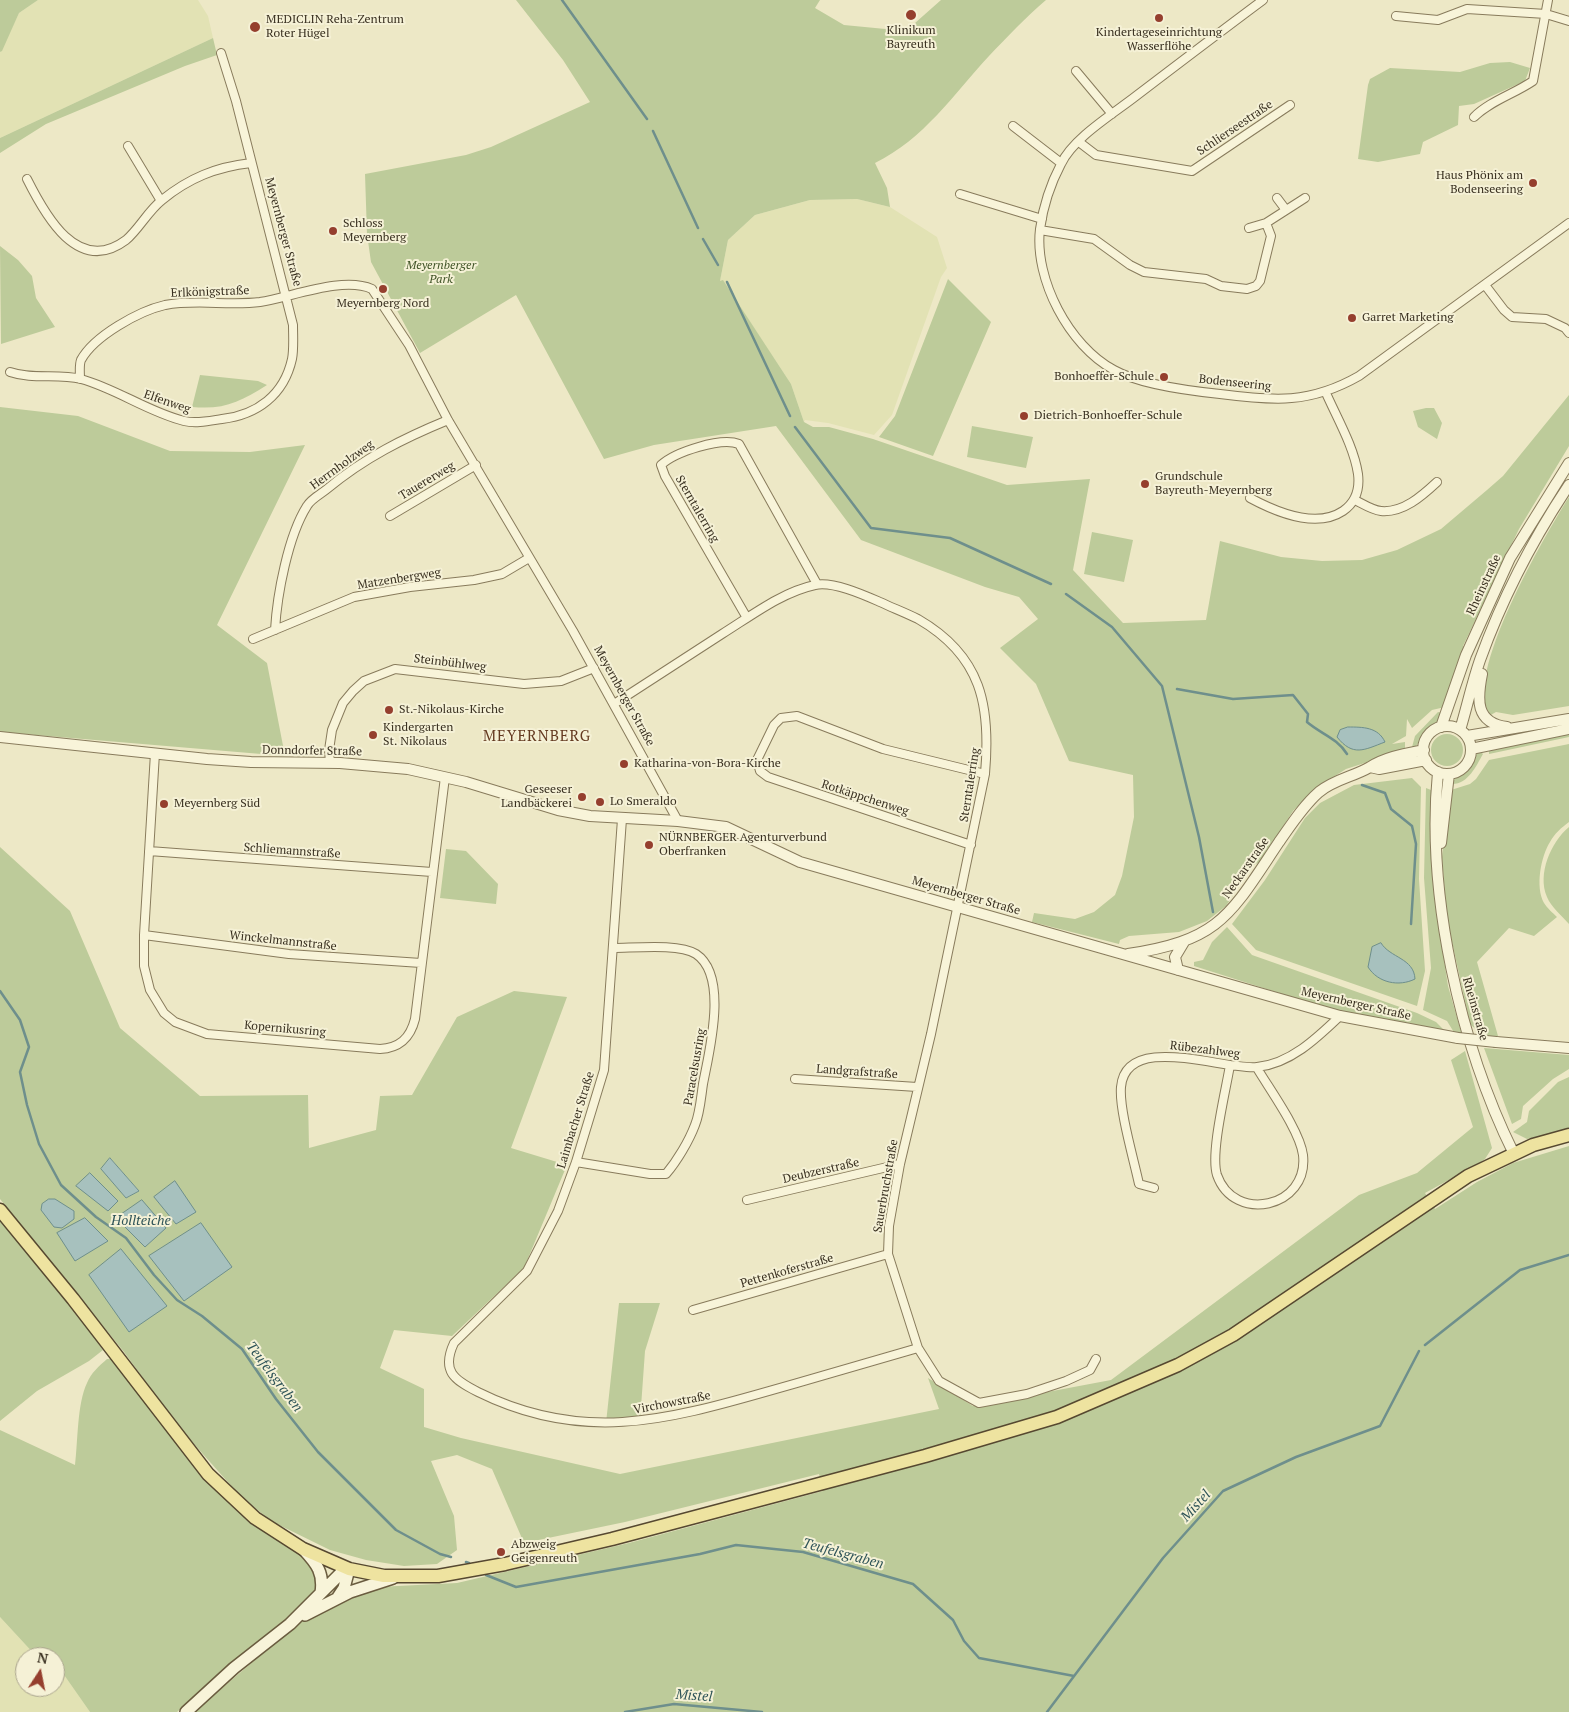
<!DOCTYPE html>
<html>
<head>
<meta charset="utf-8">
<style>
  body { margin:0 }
  #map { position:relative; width:1569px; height:1712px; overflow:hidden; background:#ede8c6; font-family:"PT Serif",serif }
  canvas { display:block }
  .north { position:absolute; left:15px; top:1647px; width:50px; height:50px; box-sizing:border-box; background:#f5f1d6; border:1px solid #aaa48d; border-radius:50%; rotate:11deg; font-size:14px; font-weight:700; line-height:20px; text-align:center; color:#393020 }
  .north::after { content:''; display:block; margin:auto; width:18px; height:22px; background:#953f2e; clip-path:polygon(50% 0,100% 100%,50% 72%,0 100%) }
</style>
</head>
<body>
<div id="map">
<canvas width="1569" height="1712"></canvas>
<div class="north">N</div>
</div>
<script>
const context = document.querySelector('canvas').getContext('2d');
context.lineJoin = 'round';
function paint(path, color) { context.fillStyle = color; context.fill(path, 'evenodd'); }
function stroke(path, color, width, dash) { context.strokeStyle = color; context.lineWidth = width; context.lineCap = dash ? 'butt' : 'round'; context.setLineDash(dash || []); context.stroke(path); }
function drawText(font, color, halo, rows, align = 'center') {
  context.font = font + ' "PT Serif",serif'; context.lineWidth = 4; context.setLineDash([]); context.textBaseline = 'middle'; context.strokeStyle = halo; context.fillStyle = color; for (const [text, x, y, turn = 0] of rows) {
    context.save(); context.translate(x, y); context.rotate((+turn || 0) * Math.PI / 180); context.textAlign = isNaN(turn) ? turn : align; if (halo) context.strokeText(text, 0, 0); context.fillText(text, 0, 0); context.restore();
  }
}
paint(new Path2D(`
  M38 0H198L208 16 213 38 0 138V52L19 13Z
  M857 199 890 207 937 237 947 268 941 277 892 415 874 435 828 423 805 420 804 422 791 384 723 281H720L728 240 755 215 810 200Z
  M0 1617 36 1656 39 1657H25V1687H55V1662L90 1712H0Z`), '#e2e2b4');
paint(new Path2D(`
  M0 0H38L19 13 2 51 0 52Z
  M516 0H820L815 8 844 25 906 31 941 0H1046C1026 17 1007 37 989 56 953 95 924 139 875 163L887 188 890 207 857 199 810 200 755 215 728 240 720 281 723 280 791 384 804 422 813 427H829L873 439 1007 485 1090 479 1073 570 1123 623 1206 620 1220 541 1281 557 1322 561 1362 560 1397 550 1441 529 1487 490 1503 476 1569 395V446L1519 529 1463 646 1466 647 1445 707 1432 710 1412 728 1407 719 1406 736 1392 744 1405 742V750L1346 769 1316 788 1293 811 1261 861 1252 866 1226 906 1207 921 1179 932 1129 936 1120 940 1119 944 1032 922 1034 913 1075 919 1094 912 1115 895 1122 876 1134 817 1133 775 1069 761 1036 684 1000 648 1038 619 1019 597 985 587 861 540 776 426 654 445 604 459 516 295 420 353 371 262 367 234 365 174 466 155 491 147 590 102 563 60Z
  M213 38 217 55 185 66 46 124 0 153V138Z
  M1510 62 1530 68 1525 81 1474 104 1459 106 1458 125 1423 142 1420 154 1378 162 1358 159 1368 85 1370 79 1390 68 1460 72 1490 63Z
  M0 246 18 260 32 276 36 298 55 327 1 344Z
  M948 279 991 322 933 456 879 437 895 416Z
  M200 375 258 381 267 385C240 402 224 410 192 407Z
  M0 407 78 416 170 451 250 452 305 445 217 625 267 663 285 756 0 732Z
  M1426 408H1434L1442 423 1437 439 1418 427 1413 411Z
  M972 426 1033 437 1026 468 967 457Z
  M1569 497V706L1513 715 1496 712 1489 716C1462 677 1545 535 1569 497Z
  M1092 532 1133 540 1124 582 1084 574Z
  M1438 712 1444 713 1438 722 1426 732 1416 746 1412 747 1415 736Z
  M1569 733V737L1489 754V749Z
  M1431 750a16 16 0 1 1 32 0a16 16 0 1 1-32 0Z
  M1569 744V822C1561 828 1555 833 1550 842 1541 856 1535 887 1544 903 1547 908 1553 913 1557 917L1534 936 1509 928 1477 962 1498 1036H1483L1470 1024 1447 919 1442 857 1451 790 1470 784 1476 779 1489 760Z
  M1480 751 1483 754C1476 766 1468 785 1451 784 1455 777 1460 776 1466 771 1472 765 1473 756 1480 751Z
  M1412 778 1421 787 1419 879 1425 971 1417 1006 1256 950 1232 924 1265 880 1305 818 1320 803 1354 785Z
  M1426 788 1431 790 1437 913 1448 986 1462 1035 1455 1034 1447 1021 1423 1010 1431 968 1424 878Z
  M1569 827V924C1562 916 1551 907 1547 897 1537 874 1551 842 1569 827Z
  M0 847 70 911 120 1028 200 1096 308 1095 309 1148 376 1130 380 1096 412 1095 457 1017 514 991 567 997 511 1148 567 1165 524 1268 452 1336 394 1330 380 1368 424 1389V1427L461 1438 620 1474 939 1409 928 1378 973 1406 1111 1380 1359 1195 1417 1173 1473 1127 1451 1060 1465 1051 1492 1148 1485 1159 1478 1164 1425 1193 1435 1209 1477 1182 1513 1163 1569 1146V1712H194L296 1625 325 1607 378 1587 457 1583 629 1543 823 1491 819 1474 625 1522 524 1543 492 1469 457 1455 431 1461 454 1516 457 1550 437 1564 404 1566 366 1560 330 1550 273 1522 242 1498 178 1426 124 1352 0 1199ZM110 1158 139 1191 126 1198 102 1169Z
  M446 849 466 851 498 884 496 904 440 898Z
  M1227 927 1252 955 1417 1013 1436 1022 1447 1033 1339 1012 1194 966V962L1203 960 1212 942Z
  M1484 1048 1569 1055V1069L1553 1079 1523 1106 1521 1119 1512 1124Z
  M1569 1077V1130L1527 1139 1513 1132 1527 1122 1529 1111 1558 1082Z
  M0 1216 59 1289 103 1350 89 1361 37 1391 0 1421Z
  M619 1303H660L645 1351 640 1421 606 1423Z
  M107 1359H112L193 1464 308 1558C318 1572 321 1584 310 1599L177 1712H90L55 1662V1657L36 1656 0 1617V1430L75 1465C78 1441 77 1404 87 1383 91 1373 99 1366 107 1359Z`), '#bdcb9a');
const water = new Path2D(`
  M1348 727C1363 727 1378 727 1385 742 1364 750 1353 757 1337 737L1340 730Z
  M1381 943C1390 958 1414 958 1415 979 1399 987 1378 983 1368 967L1372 947Z
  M110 1158 139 1191 126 1198 101 1169Z
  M90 1173 118 1201 108 1211 76 1186Z
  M175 1181 196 1212 176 1224 154 1197Z
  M49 1199H55L74 1211V1219L62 1228 54 1227 41 1210 42 1204Z
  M142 1200 166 1228 145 1247 116 1218Z
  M85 1218 108 1241 75 1261 57 1233Z
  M201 1223 232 1267 184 1301 149 1256Z
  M121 1249 167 1306 129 1332 89 1275Z`);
paint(water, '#a7c1be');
stroke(water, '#6e8f8c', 1);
stroke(new Path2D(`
  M562 0 647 119
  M653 131 698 228
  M703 239 718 265
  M727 282 790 416
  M795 427 871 528 950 538 1051 584
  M1066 594 1112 627 1162 686 1199 837 1213 912
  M1177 689 1233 699 1293 695 1308 714 1307 722C1321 734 1337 738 1347 754
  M1362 785 1385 793 1391 809 1412 826 1416 844 1411 924
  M0 991 20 1020 29 1047 20 1072 27 1105 39 1144 61 1185 96 1217 126 1238 154 1275 177 1300 202 1316 242 1349 276 1399 318 1452 396 1530 440 1554 451 1557
  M1425 1345 1520 1270 1569 1255
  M466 1562 469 1563
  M486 1575 516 1587 700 1554 736 1545 803 1552 913 1584 953 1620 964 1641 979 1658 1074 1676
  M625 1712 674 1704 762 1712
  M1047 1712 1163 1558 1223 1491 1296 1457 1380 1426 1419 1351`), '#6e8f8c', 2.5);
const minor = new Path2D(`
  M1263 0C1220 32 1178 64 1136 96 1113 114 1073 138 1061 164 1051 183 1043 208 1040 229 1034 279 1069 346 1114 370 1139 384 1191 391 1220 394 1274 401 1310 404 1359 376L1569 223
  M1396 16 1438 20 1467 9 1546 14 1569 21
  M1076 71 1112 114
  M1474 117C1490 101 1514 94 1533 81L1548 0
  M1013 126 1061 163
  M1079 142 1096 155 1192 171 1290 105
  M128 146 161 201
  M27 179C45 215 78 276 126 240 139 229 148 211 162 200 189 178 216 167 251 163
  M960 194 1042 219
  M1277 198 1286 210
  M1249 228 1266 223 1305 198
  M1040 230 1094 239 1130 265 1144 272 1206 279 1221 286 1247 289 1256 286 1260 281 1271 236 1266 223
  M1485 285 1504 310 1512 317 1546 319 1565 328 1569 333
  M10 372C33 380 58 373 81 379 117 389 148 412 184 421 196 424 209 421 222 419 257 415 284 395 292 359 294 349 293 336 293 325L236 101 221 53
  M80 379C80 373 79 365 81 360 94 336 139 311 165 305 196 299 229 306 260 302 292 297 343 276 372 289L409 345 448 420 573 631 678 821
  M1250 498C1276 512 1316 529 1343 511 1356 502 1360 490 1358 474 1354 447 1337 418 1326 393
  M1355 500C1363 504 1372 510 1381 511 1403 513 1422 496 1437 482
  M390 516 476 465
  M747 618 665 476 661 465C675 452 721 437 739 444L817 584
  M275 630C277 595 288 536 307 506 311 499 321 494 327 489 364 458 404 438 448 420
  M253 639 354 597 410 587 474 580 502 574 529 558
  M614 704C650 681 686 657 722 634 751 616 782 592 815 585 833 581 864 595 880 602 893 608 906 613 918 619 982 656 991 706 985 774L931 1034 900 1164 889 1226 888 1254 918 1348 939 1381 979 1403 1027 1394 1066 1381 1090 1370 1096 1359
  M155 753 144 935V966L150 990 164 1013 175 1022 207 1034 380 1049C399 1048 410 1039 415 1019L445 777
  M330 763 329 750 332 730 343 703 353 691 364 681 395 669 524 684 561 681 594 668
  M622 819 604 1070 576 1162 558 1211 527 1271 454 1343C441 1371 454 1380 478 1392 581 1443 664 1421 769 1391 819 1377 869 1362 918 1348
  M971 845 768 777 760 771 757 760 774 725 781 718 797 716 883 749 985 774
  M149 851 432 872
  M144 935 289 954 421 963
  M1230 1065C1226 1090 1210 1153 1217 1175 1234 1224 1309 1208 1303 1155 1300 1131 1270 1090 1257 1068
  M795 1079 917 1087
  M576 1162 650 1174H666C677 1161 689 1141 695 1125 700 1113 701 1097 703 1084 709 1052 729 976 696 954 679 943 634 948 613 948
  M1154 1188 1139 1184C1134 1160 1119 1110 1121 1087 1126 1031 1225 1071 1257 1067 1290 1064 1317 1038 1340 1016
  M747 1200 900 1164
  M693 1310 888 1254`);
const tertiary = new Path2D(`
  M1482 674C1477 699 1475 723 1507 727
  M1423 750a24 24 0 1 1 48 0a24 24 0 1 1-48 0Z
  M1441 727 1466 655 1510 558 1569 463
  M1460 730C1467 707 1472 683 1480 660 1502 599 1533 539 1569 485
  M1467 736 1569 719
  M0 737 207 759 251 762 340 763 408 769 466 782 558 810 590 816 678 821 726 827 800 862 1340 1016 1458 1038
  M1471 749 1569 729
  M1370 767 1379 769 1426 760
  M1438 772C1426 894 1460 1045 1514 1154
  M1441 843 1449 774
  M1128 954C1221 940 1230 915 1279 842 1291 825 1303 806 1319 792 1335 779 1353 777 1370 767 1386 757 1404 754 1424 750
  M1178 970 1175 957 1184 942
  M1496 1042 1569 1048`);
const secondary = new Path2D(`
  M304 1550C317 1564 324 1573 321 1593
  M338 1597 344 1588 349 1569
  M305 1615 350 1592 393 1578
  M186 1712 234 1668 290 1624 346 1568`);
const primary = new Path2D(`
  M0 1210 73 1299 208 1474 255 1518 303 1549 349 1569 384 1576H438L505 1564 612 1539 925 1456 1057 1417 1178 1365 1233 1335 1468 1176 1533 1145 1569 1135`);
stroke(minor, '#887b5c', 10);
stroke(tertiary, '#887b5c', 12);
stroke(secondary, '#6a5c3f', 14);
stroke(primary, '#564830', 15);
stroke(minor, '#f8f4d9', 8);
stroke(tertiary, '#f8f4d9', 10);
stroke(secondary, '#f8f4d9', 11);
stroke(primary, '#eee3a0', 12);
const tertiaryBridge = new Path2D(`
  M1458 1038 1496 1042`);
stroke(tertiaryBridge, '#887b5c', 12, []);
stroke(tertiaryBridge, '#f8f4d9', 10);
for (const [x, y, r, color] of [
  [911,15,6,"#953f2e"],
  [1159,18,5,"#953f2e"],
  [255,27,6,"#953f2e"],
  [1533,183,5,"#953f2e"],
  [333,231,5,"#953f2e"],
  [383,289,5,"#953f2e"],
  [1352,318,5,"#953f2e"],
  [1164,377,5,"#953f2e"],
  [1024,416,5,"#953f2e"],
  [1145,484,5,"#953f2e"],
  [389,710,5,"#953f2e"],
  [373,735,5,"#953f2e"],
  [624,764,5,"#953f2e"],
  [582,797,5,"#953f2e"],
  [600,802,5,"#953f2e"],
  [164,804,5,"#953f2e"],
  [649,845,5,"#953f2e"],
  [501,1552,5,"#953f2e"]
]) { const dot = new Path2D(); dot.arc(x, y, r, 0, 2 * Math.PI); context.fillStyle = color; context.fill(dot); stroke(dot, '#f5f1d6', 2); }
drawText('12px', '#393020', '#f5f1d6', [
  ["MEDICLIN Reha-Zentrum",266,20],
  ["Roter Hügel",266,34],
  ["Klinikum",911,31,"center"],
  ["Bayreuth",911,45,"center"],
  ["Kindertageseinrichtung",1159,33,"center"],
  ["Wasserflöhe",1159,47,"center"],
  ["Haus Phönix am",1523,176,"right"],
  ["Bodenseering",1523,190,"right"],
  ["Schloss",343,224],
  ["Meyernberg",343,238],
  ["Meyernberg Nord",383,304,"center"],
  ["Garret Marketing",1362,318],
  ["Bonhoeffer-Schule",1154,377,"right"],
  ["Dietrich-Bonhoeffer-Schule",1034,416],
  ["Grundschule",1155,477],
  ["Bayreuth-Meyernberg",1155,491],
  ["St.-Nikolaus-Kirche",399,710],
  ["Kindergarten",383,728],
  ["St. Nikolaus",383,742],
  ["Katharina-von-Bora-Kirche",634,764],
  ["Geseeser",572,790,"right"],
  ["Landbäckerei",572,804,"right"],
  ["Lo Smeraldo",610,802],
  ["Meyernberg Süd",174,804],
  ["NÜRNBERGER Agenturverbund",659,838],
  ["Oberfranken",659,852],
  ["Abzweig",511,1545],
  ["Geigenreuth",511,1559]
], 'left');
drawText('12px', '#393020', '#f5f1d6', [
  ["Schlierseestraße",1235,128,-34],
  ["Meyernberger Straße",283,232,75],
  ["Erlkönigstraße",210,292,-2],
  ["Bodenseering",1235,383,6],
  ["Elfenweg",167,402,19],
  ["Herrnholzweg",342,465,-36],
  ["Tauererweg",427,481,-31],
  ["Sterntalerring",697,509,60],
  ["Matzenbergweg",399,579,-9],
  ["Rheinstraße",1484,585,-65],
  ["Steinbühlweg",450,663,7],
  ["Meyernberger Straße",624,696,61],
  ["Donndorfer Straße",312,751,1],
  ["Sterntalerring",970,785,-81],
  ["Rotkäppchenweg",865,798,18],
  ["Schliemannstraße",292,851,4],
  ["Neckarstraße",1246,868,-55],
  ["Meyernberger Straße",966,896,16],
  ["Winckelmannstraße",283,941,6],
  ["Meyernberger Straße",1356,1004,13],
  ["Rheinstraße",1475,1009,74],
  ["Kopernikusring",285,1029,5],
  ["Rübezahlweg",1205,1050,7],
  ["Paracelsusring",695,1067,-80],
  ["Landgrafstraße",857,1072,4],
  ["Laimbacher Straße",576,1120,-73],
  ["Deubzerstraße",821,1171,-13],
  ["Sauerbruchstraße",886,1186,-80],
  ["Pettenkoferstraße",787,1271,-16],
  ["Virchowstraße",672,1403,-11]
]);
drawText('italic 12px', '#415427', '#f5f1d6', [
  ["Meyernberger",441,266],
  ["Park",441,280]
]);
drawText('italic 14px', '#2f5458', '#f5f1d6', [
  ["Hollteiche",141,1221],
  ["Teufelsgraben",274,1377,53],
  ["Mistel",1196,1506,-48],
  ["Teufelsgraben",843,1554,15],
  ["Mistel",694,1696,4]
]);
context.letterSpacing = '1px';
drawText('15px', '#643a20', '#f5f1d6', [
  ["MEYERNBERG",537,737]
]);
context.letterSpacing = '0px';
</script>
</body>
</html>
